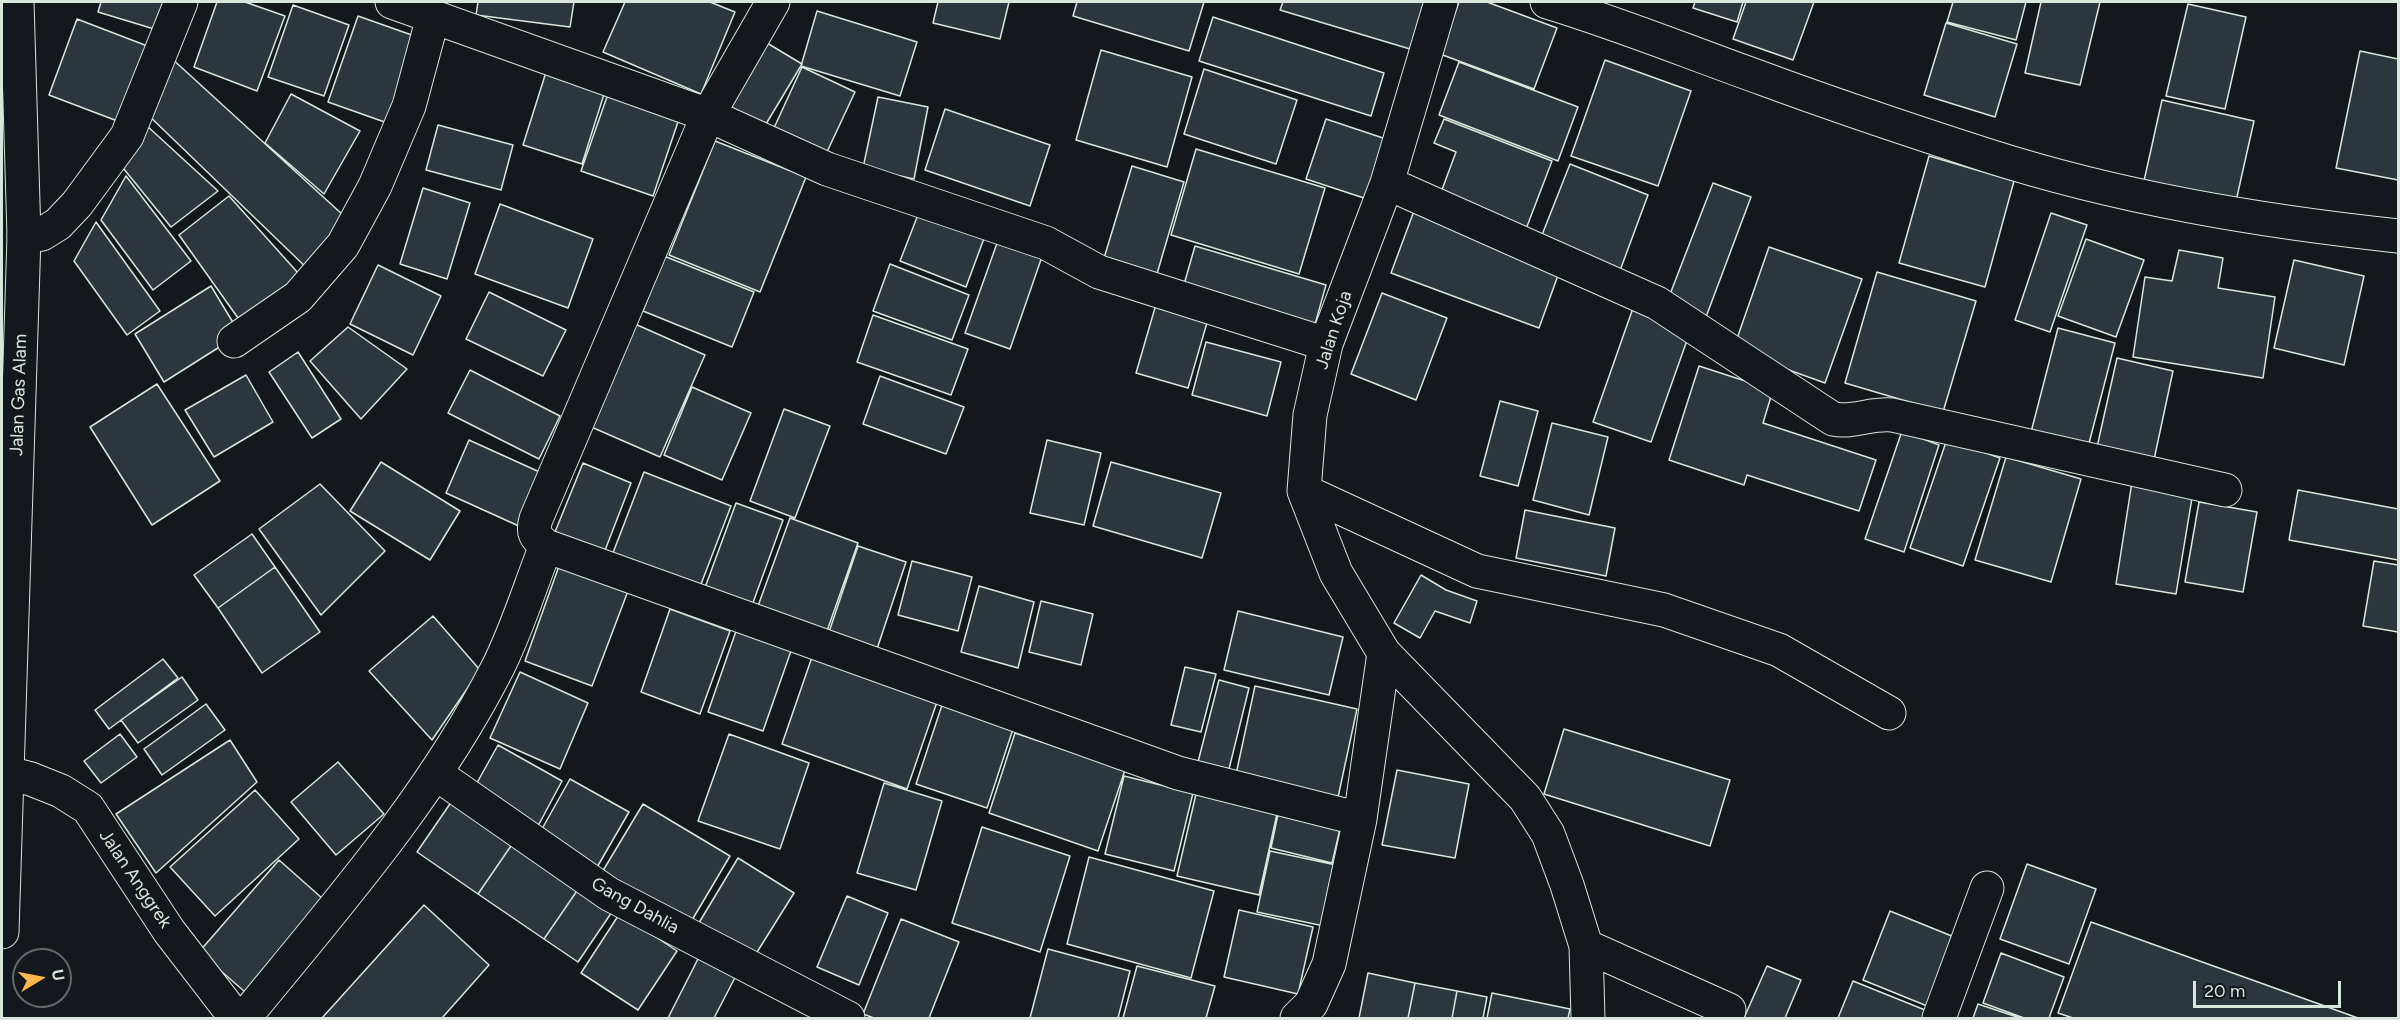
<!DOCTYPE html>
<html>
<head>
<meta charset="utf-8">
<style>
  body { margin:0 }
  #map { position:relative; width:2400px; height:1020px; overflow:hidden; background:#14181c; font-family:Figtree,sans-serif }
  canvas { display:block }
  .frame { position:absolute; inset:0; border:3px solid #d8e6dc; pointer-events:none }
  .north { position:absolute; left:12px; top:948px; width:60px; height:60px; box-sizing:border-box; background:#14181c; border:2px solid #626a69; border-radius:50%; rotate:80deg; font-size:16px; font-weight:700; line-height:24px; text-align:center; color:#d8e6dc }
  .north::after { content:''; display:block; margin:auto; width:21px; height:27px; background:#ffb74d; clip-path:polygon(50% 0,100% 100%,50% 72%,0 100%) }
  .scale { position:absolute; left:2193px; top:981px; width:148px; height:27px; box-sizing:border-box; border:3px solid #d8e6dc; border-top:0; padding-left:8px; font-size:18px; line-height:21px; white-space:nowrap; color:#d8e6dc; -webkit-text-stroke:4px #14181c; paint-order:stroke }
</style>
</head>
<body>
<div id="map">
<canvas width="2400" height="1020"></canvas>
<div class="frame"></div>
<div class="north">U</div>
<div class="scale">20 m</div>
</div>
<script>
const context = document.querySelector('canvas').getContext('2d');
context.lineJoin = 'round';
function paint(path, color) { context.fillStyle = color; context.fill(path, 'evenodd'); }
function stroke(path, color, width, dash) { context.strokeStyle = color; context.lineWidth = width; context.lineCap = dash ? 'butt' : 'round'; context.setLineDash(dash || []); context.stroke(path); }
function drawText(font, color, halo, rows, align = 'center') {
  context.font = font + ' Figtree,sans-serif'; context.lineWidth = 4.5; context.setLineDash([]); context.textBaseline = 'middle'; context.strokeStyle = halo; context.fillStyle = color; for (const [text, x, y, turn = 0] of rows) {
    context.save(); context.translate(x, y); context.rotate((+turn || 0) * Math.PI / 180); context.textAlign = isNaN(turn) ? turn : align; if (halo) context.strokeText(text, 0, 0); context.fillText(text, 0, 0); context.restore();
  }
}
const building = new Path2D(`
  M101 2H174L164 32 98 12Z
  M217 2H245L285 16 257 91 194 67Z
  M478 2H574L570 27 476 15Z
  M625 2H710L735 12 701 94 603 52Z
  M938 2H1009L1000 39 933 23Z
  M1077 2H1204L1189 51 1073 16Z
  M1283 2H1424L1410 49 1280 10Z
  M1459 2H1487L1557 28 1534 89 1440 54Z
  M1695 2H1743L1737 22 1693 8Z
  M1746 2H1814L1793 60 1733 39Z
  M1953 2H2026L2016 40 1947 22Z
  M2041 2H2100L2080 85 2025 73Z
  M2188 4 2246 17 2225 109 2166 96Z
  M293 5 349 25 324 96 268 77Z
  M817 11 917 42 900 96 801 66Z
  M358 16 423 39 393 125 328 102Z
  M1213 17 1384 73 1371 116 1199 61Z
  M77 19 150 47 120 122 49 95Z
  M1946 23 2017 44 1995 117 1924 95Z
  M767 43 802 64 760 134 726 113Z
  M1101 50 1192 77 1167 167 1076 140Z
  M2360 51 2398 59V180L2336 168Z
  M169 56 343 215 313 274 142 109Z
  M1605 60 1691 91 1658 186 1571 156Z
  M1459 62 1578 107 1558 161 1439 115Z
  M802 67 855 92 826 154 773 130Z
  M547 69 606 88 582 164 523 145Z
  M1204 69 1297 100 1276 164 1184 134Z
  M609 91 680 116 653 196 581 171Z
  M291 94 360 131 324 194 265 143Z
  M878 97 928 107 914 179 863 168Z
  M2162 100 2254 121 2234 210 2142 190Z
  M945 109 1050 145 1030 206 925 170Z
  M1326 119 1389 140 1370 200 1306 179Z
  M1444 119 1552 161 1526 229 1440 195 1456 152 1434 143Z
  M146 125 218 191 171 227 119 163Z
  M438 125 513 145 501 190 426 170Z
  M715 141 806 177 760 292 669 255Z
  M1196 149 1325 188 1299 274 1171 235Z
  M1929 156 2014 181 1985 287 1899 263Z
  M1570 164 1648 195 1618 276 1538 245Z
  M1132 166 1184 182 1154 284 1101 268Z
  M126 176 191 261 153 290 101 220Z
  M1713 183 1751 197 1706 317 1667 302Z
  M423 188 470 203 447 279 400 264Z
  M229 196 307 283 238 318 179 235Z
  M500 204 593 239 568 308 475 274Z
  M921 207 986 233 966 287 900 261Z
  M1414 211 1561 267 1539 328 1391 273Z
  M2051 213 2087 225 2050 332 2015 320Z
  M96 222 160 311 127 335 74 261Z
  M1001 232 1045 248 1010 349 965 333Z
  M2086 239 2144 260 2116 337 2058 316Z
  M1195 246 1326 285 1312 335 1181 295Z
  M1769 247 1862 279 1825 383 1733 350Z
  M2179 250 2223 258 2218 288 2275 297 2263 378 2133 357 2145 277 2172 281Z
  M664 256 754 292 732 347 643 311Z
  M2294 260 2364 276 2344 365 2274 348Z
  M890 264 969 295 952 340 873 311Z
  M378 265 441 296 413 355 350 324Z
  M1877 272 1976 301 1943 412 1845 383Z
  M211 286 240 334 164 382 135 334Z
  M489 292 566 330 543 376 466 339Z
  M1382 293 1447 318 1416 400 1351 374Z
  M1159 294 1211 309 1188 388 1136 373Z
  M1633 308 1691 329 1651 442 1593 422Z
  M873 315 968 349 951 395 857 362Z
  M635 324 705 355 660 457 589 426Z
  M348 327 407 369 361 419 310 361Z
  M2058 328 2115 343 2087 451 2030 436Z
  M1206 342 1281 362 1267 416 1192 395Z
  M298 352 341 419 312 438 269 372Z
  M2117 358 2173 371 2152 469 2095 456Z
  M1699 366 1773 390 1763 423 1876 460 1859 511 1747 475 1744 485 1669 460Z
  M470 370 560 416 539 459 448 413Z
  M246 375 273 422 214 457 185 410Z
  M880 376 964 407 946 454 863 424Z
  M157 384 220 481 152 525 90 427Z
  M692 387 751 413 722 480 664 455Z
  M1500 401 1538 411 1518 486 1480 476Z
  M784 409 830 426 795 518 750 501Z
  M1552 423 1608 437 1589 515 1533 500Z
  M1902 431 1939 445 1904 552 1865 539Z
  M1947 439 2000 458 1963 566 1910 548Z
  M469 440 544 474 521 527 446 493Z
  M1047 440 1101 453 1084 525 1030 513Z
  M2006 457 2081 479 2051 582 1975 560Z
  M381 462 460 511 430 560 350 511Z
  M1111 462 1221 493 1202 558 1093 526Z
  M583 463 631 483 604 553 555 532Z
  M644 472 731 506 698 592 611 558Z
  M2132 482 2193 492 2176 594 2116 584Z
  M320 484 385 551 321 615 259 529Z
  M2298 490 2398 509V560L2289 540Z
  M2199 502 2257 512 2243 592 2185 582Z
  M736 503 783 520 750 611 703 593Z
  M1525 510 1615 528 1606 576 1516 558Z
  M790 518 858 543 827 631 758 606Z
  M252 534 275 567 218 608 194 575Z
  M858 546 906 562 876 652 828 635Z
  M912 561 972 577 958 631 898 615Z
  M2374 561 2398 565V632L2363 626Z
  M559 566 628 591 592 686 525 661Z
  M275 567 320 632 262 673 218 608Z
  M1421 575 1446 590 1477 601 1470 623 1435 611 1420 638 1394 623Z
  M979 586 1034 602 1018 668 961 652Z
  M1041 601 1093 614 1081 665 1029 652Z
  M670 609 730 631 700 714 641 692Z
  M1238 611 1343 637 1329 695 1224 670Z
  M433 616 480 670 432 740 369 671Z
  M736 631 791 651 763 731 708 712Z
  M812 657 937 702 907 789 782 744Z
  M163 659 178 678 109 729 95 710Z
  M1185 667 1216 674 1201 732 1171 725Z
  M520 672 588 703 560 769 490 738Z
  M182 677 198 700 138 743 121 720Z
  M1219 680 1249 688 1229 769 1198 762Z
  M1255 686 1357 709 1337 802 1235 779Z
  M943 702 1014 726 987 808 916 784Z
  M206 704 225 730 162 775 144 749Z
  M1564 729 1730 780 1710 846 1544 794Z
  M1015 733 1125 770 1098 851 989 813Z
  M120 734 137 757 101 783 84 761Z
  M729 734 809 763 780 849 698 821Z
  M230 740 257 782 156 873 116 814Z
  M498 745 562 781 538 826 473 790Z
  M338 762 384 814 336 855 291 802Z
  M1397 770 1469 784 1455 858 1382 845Z
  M1124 776 1193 793 1174 871 1105 854Z
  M570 779 629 812 596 869 538 836Z
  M884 783 942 801 916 890 857 873Z
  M255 790 299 839 215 916 170 867Z
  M1196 794 1277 814 1259 895 1177 876Z
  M454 798 515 840 478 894 417 852Z
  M643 804 730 856 685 932 598 879Z
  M1278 814 1340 829 1332 863 1271 848Z
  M982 827 1070 856 1040 952 952 923Z
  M515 840 581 885 544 939 478 894Z
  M1270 851 1336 865 1324 926 1257 912Z
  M1089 857 1214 891 1191 978 1067 944Z
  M738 858 794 893 749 965 694 931Z
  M279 860 332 907 252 998 199 952Z
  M2027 864 2096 889 2069 964 2000 939Z
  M581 885 614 909 578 962 544 939Z
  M847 896 888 913 859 985 817 967Z
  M424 905 489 965 442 1018H322Z
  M1239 910 1313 927 1298 994 1224 977Z
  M1890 911 1964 941 1937 1010 1863 980Z
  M620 913 677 951 638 1010 581 973Z
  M901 919 959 942 929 1018H874L863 1014Z
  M2091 922 2358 1018H2073L2058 1013Z
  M703 949 740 968 714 1018H668Z
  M1048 949 1130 971 1118 1018H1030Z
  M2001 953 2064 977 2049 1018H2024L1983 1003Z
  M1137 966 1215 986 1206 1018H1123Z
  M1767 966 1801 980 1785 1018H1744Z
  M1368 973 1415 983 1408 1018H1359Z
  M1853 981 1930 1012 1928 1018H1838Z
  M1415 983 1457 991 1452 1018H1408Z
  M1457 991 1487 997 1483 1018H1452Z
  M1492 993 1570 1009 1568 1018H1487Z
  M1978 1004 2020 1018H1973Z`);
paint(building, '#2c363c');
stroke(building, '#d8e6dc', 1.5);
const minor = new Path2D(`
  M392 2 708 115 827 169 1046 243 1099 272 1326 344
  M773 2 708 115 536 519C532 532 535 537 546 546L1178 773 1360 819
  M1441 2 1387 183 1326 344 1310 415 1304 491 1336 573 1384 653 1525 798 1548 834 1567 885 1586 946 1588 1018
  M1547 2C1620 24 1691 53 1764 79 1837 106 1912 131 1986 155 2120 198 2259 221 2398 236
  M1387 183 1657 303 1833 419C1853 423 1871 413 1892 415L2225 490
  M24 236 42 234 58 224 77 204 127 136 181 2
  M234 341 298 297 343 245 375 186 409 106 433 17
  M1304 491 1477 571 1664 610 1779 650 1889 713
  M8 773 31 779 61 791 88 808 169 931 236 1018
  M435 773 609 894 848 1018
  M1586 946 1729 1010
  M244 1018C335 907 431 798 497 669 517 630 530 586 546 546
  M1297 1018 1311 1004 1329 964 1360 819 1384 653
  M1939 1018 1987 888`);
const major = new Path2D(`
  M2 932 24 236 17 2`);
stroke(minor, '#d8e6dc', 35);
stroke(major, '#d8e6dc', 35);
stroke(minor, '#14181c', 33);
stroke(major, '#14181c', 33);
drawText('18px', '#d8e6dc', '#14181c', [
  ["Jalan Koja",1334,330,-72],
  ["Jalan Gas Alam",19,395,-88],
  ["Jalan Anggrek",135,879,56],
  ["Gang Dahlia",635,906,29]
]);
</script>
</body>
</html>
